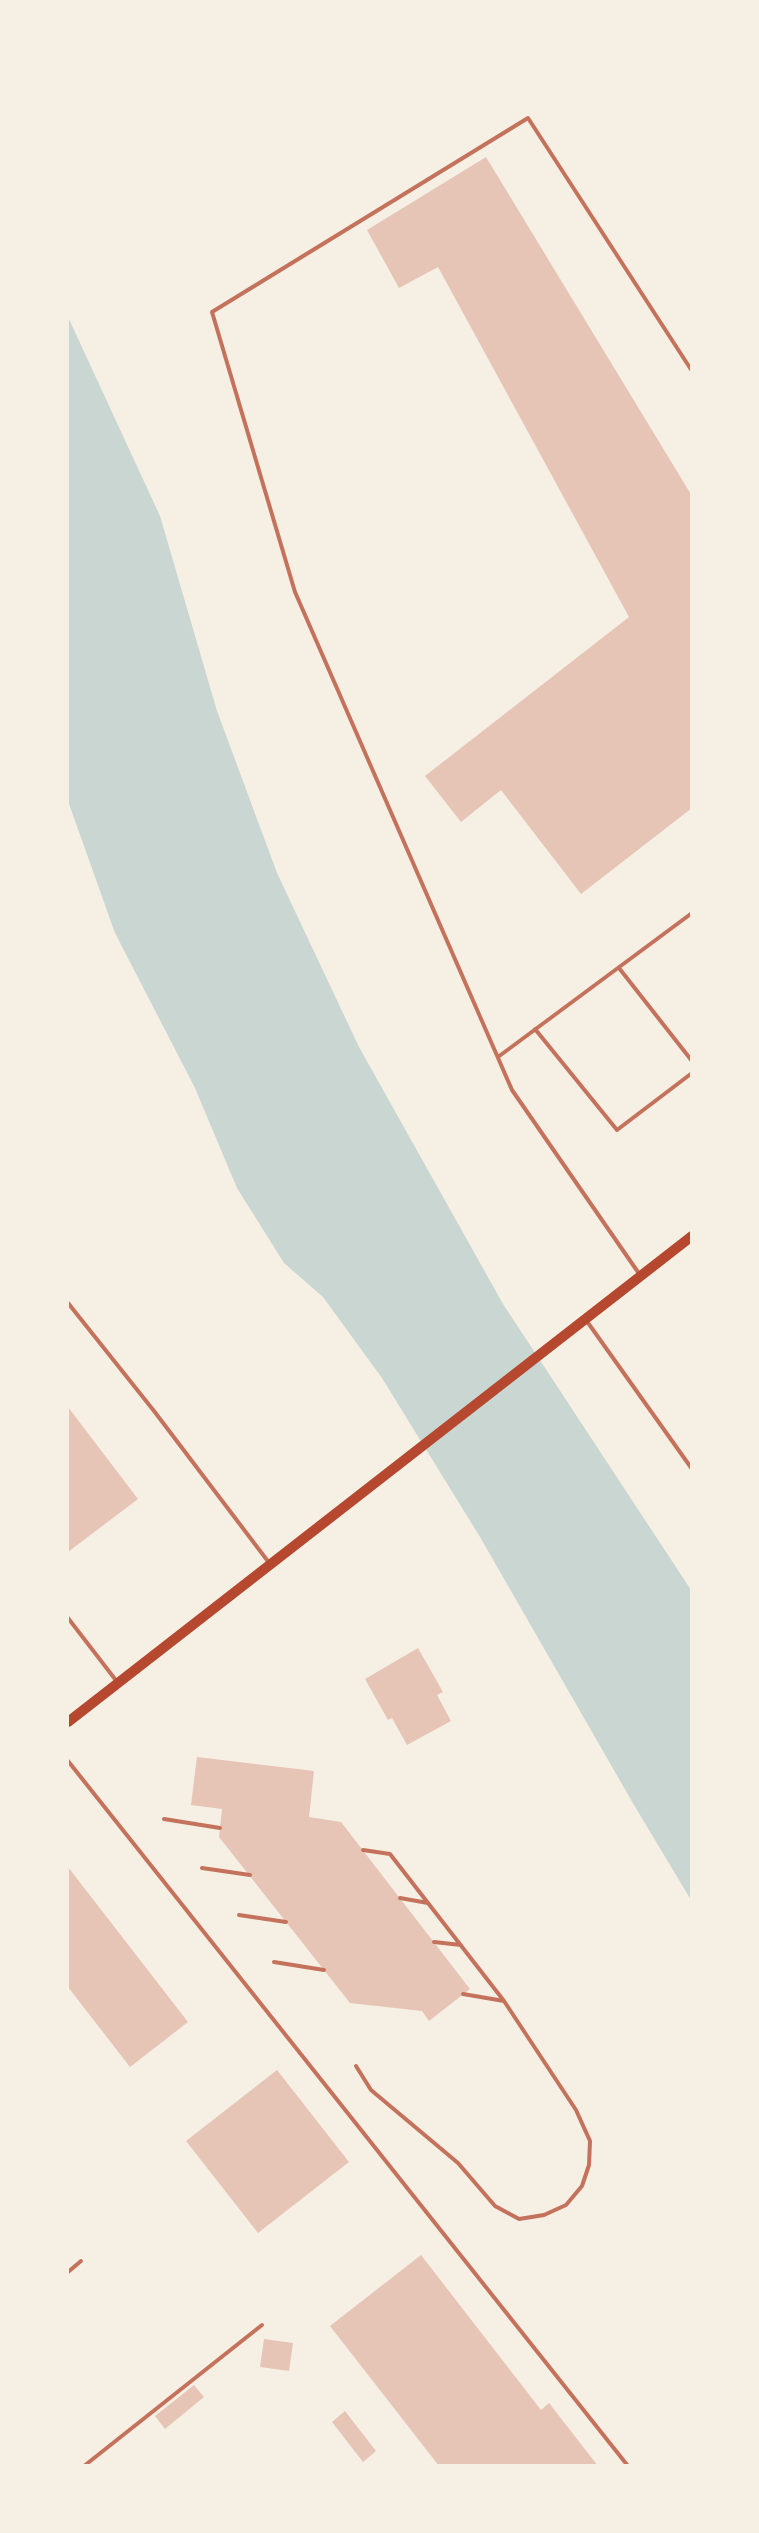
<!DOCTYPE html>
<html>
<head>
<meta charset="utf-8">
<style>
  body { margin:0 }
  #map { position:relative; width:759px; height:2533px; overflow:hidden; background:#f6efe4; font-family:Overpass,sans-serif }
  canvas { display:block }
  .frame { position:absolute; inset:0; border:69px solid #f6efe4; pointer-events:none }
</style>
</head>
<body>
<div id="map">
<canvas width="759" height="2533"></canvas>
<div class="frame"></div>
</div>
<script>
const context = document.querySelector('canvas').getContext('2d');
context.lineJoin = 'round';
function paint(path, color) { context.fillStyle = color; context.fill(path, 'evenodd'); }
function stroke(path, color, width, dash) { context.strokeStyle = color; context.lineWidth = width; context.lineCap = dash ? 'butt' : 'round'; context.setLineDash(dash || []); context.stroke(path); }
paint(new Path2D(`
  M68 317 160 516 217 711 277 873 359 1047 503 1304 691 1590V1900L634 1805 480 1537 382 1378 323 1297 284 1263 237 1188 195 1088 115 933 68 801Z`), '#c9d6d2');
paint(new Path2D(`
  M486 157 692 496V808L581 894 501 790 461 822 425 776 629 617 438 267 399 288 367 230Z
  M68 1407 138 1499 68 1552Z
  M418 1648 443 1692 437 1695 451 1721 407 1745 392 1718 388 1720 365 1679Z
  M197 1757 314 1771 309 1817 341 1822 470 1989 429 2021 422 2011 350 2003 219 1837 222 1809 191 1805Z
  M68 1867 188 2022 130 2067 68 1987Z
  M277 2070 349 2162 258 2233 186 2141Z
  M421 2255 541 2410 549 2403 598 2466H439L330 2326Z
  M264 2339 293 2343 289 2371 260 2367Z
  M194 2385 204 2397 165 2429 155 2416Z
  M345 2411 376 2451 363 2462 332 2422Z`), '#e6c5b7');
stroke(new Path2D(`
  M619 968 692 1061
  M535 1029 617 1130 692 1073
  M498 1057 692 913
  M640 1275 512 1090 295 592 212 312 528 118 692 371
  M68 1303 154 1411 270 1564
  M586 1320 692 1469
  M68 1618 118 1683
  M68 1761 628 2466
  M164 1819 220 1828
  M202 1868 250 1875
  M400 1898 428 1903
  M239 1915 286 1922
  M434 1942 461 1945
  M274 1962 324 1970
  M463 1994 504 2001
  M356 2066 371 2090 458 2163 495 2206 519 2219 544 2215 566 2205 582 2186 589 2165 590 2141 576 2110 504 2001 390 1854 363 1850
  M68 2272 81 2261
  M84 2466 262 2325`), '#c5725c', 4);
stroke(new Path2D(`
  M68 1722 692 1236`), '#b5482f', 10);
</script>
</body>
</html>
